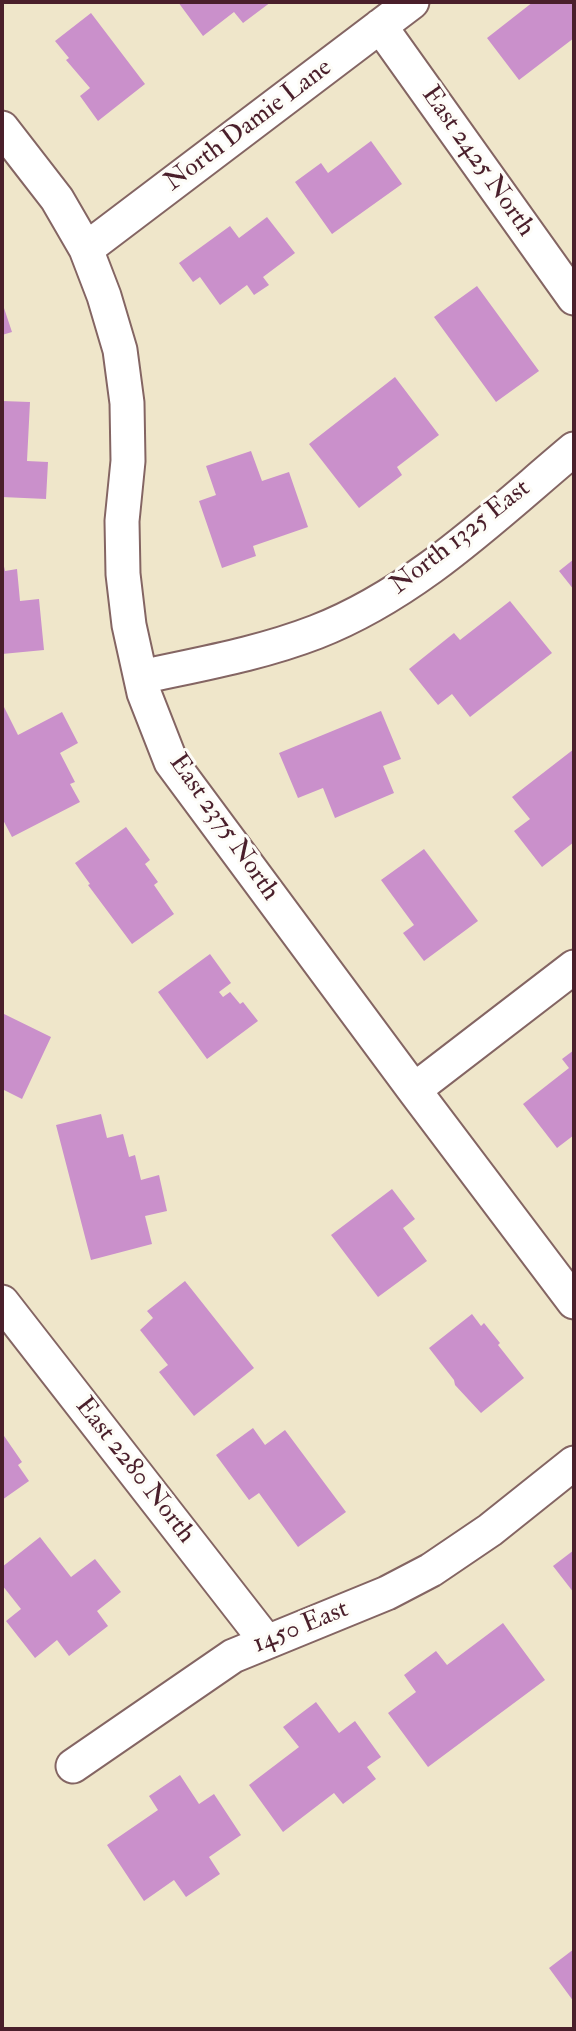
<!DOCTYPE html>
<html>
<head>
<meta charset="utf-8">
<style>
  body { margin:0 }
  #map { position:relative; width:576px; height:2031px; overflow:hidden; background:#efe6ca; font-family:"IM FELL Double Pica",serif }
  canvas { display:block }
  .frame { position:absolute; inset:0; border:4px solid #4a1f2b; pointer-events:none }
</style>
</head>
<body>
<div id="map">
<canvas width="576" height="2031"></canvas>
<div class="frame"></div>
</div>
<script>
const context = document.querySelector('canvas').getContext('2d');
context.lineJoin = 'round';
function paint(path, color) { context.fillStyle = color; context.fill(path, 'evenodd'); }
function stroke(path, color, width, dash) { context.strokeStyle = color; context.lineWidth = width; context.lineCap = dash ? 'butt' : 'round'; context.setLineDash(dash || []); context.stroke(path); }
function drawText(font, color, halo, rows, align = 'center') {
  context.font = font + ' "IM FELL Double Pica",serif'; context.lineWidth = 6; context.setLineDash([]); context.textBaseline = 'middle'; context.strokeStyle = halo; context.fillStyle = color; for (const [text, x, y, turn = 0] of rows) {
    context.save(); context.translate(x, y); context.rotate((+turn || 0) * Math.PI / 180); context.textAlign = isNaN(turn) ? turn : align; if (halo) context.strokeText(text, 0, 0); context.fillText(text, 0, 0); context.restore();
  }
}
paint(new Path2D(`
  M178 2H271L243 23 234 12 203 36Z
  M533 2H574V38L519 80 487 38Z
  M91 13 145 84 98 121 80 96 90 88 66 60 69 58 55 41Z
  M371 141 402 184 332 234 295 182 321 163 328 173Z
  M267 217 295 253 263 277 269 285 254 295 247 285 220 305 200 277 193 282 179 263 230 226 239 238Z
  M477 286 539 371 496 402 434 317Z
  M2 302 12 332 2 335Z
  M395 377 439 435 397 467 402 475 359 508 309 444Z
  M2 401 30 402 27 461 48 462 46 499 2 497Z
  M251 451 262 481 289 472 308 527 253 546 256 556 222 568 199 501 216 495 206 466Z
  M2 557 5 571 17 569 20 601 39 599 44 650 2 654Z
  M574 559V590L559 571Z
  M510 601 552 653 470 717 452 694 438 705 409 669 454 633 460 640Z
  M2 703 18 735 62 712 78 743 60 753 75 782 70 784 80 802 12 837 2 818Z
  M381 711 401 759 383 766 394 793 335 818 323 788 298 798 279 753Z
  M574 749V842L542 867 514 831 530 819 512 797Z
  M126 827 150 860 145 864 158 882 154 885 174 914 132 944 88 885 90 884 75 863Z
  M424 849 478 921 424 961 403 933 414 925 381 880Z
  M210 954 231 983 219 992 223 997 230 992 240 1004 243 1002 258 1021 207 1059 158 992Z
  M2 1013 51 1037 22 1099 2 1089Z
  M574 1050V1135L557 1148 523 1104 569 1068 562 1059Z
  M101 1114 107 1138 123 1134 129 1157 135 1155 141 1180 159 1175 167 1211 145 1216 152 1244 91 1260 56 1125Z
  M392 1189 415 1219 403 1228 427 1261 378 1297 331 1235Z
  M185 1281 254 1368 194 1416 159 1372 168 1365 140 1330 153 1318 147 1311Z
  M472 1314 481 1326 484 1323 500 1343 498 1345 524 1378 481 1413 455 1385 454 1380 429 1348Z
  M253 1428 265 1445 285 1430 346 1512 298 1547 259 1493 249 1500 216 1455Z
  M2 1433 22 1462 18 1465 29 1481 2 1500Z
  M40 1537 71 1577 95 1559 121 1592 97 1611 108 1626 69 1656 57 1640 35 1658 6 1621 21 1609 2 1585V1567Z
  M574 1550V1593L553 1566Z
  M503 1623 545 1680 428 1767 388 1713 416 1692 404 1675 436 1651 447 1665Z
  M316 1702 339 1733 355 1721 381 1757 367 1767 376 1779 343 1804 334 1793 283 1832 249 1785 299 1747 283 1727Z
  M180 1775 199 1804 214 1794 241 1835 209 1857 220 1874 186 1897 174 1880 144 1901 107 1845 158 1810 149 1796Z
  M574 1949V2002L549 1968Z`), '#ca90cb');
const minor = new Path2D(`
  M380 26 574 298
  M2 128 57 199 86 249 104 296 120 350 127 403 128 461 122 521 123 574 129 625 144 693 171 762 414 1090 574 1302
  M86 249 412 2
  M141 677C200 664 259 654 316 632 416 593 494 516 574 449
  M414 1090 574 967
  M2 1302 266 1641
  M73 1766 233 1656 387 1593 431 1570 490 1530 574 1463`);
stroke(minor, '#846563', 37);
stroke(minor, '#fff', 33);
drawText('26px', '#4a1f2b', '#fdfcf7', [
  ["North Damie Lane",249,126,-37],
  ["East 2425 North",477,162,55],
  ["North 1325 East",461,538,-38],
  ["East 2375 North",223,828,55],
  ["East 2280 North",134,1471,52],
  ["1450 East",301,1628,-22]
]);
</script>
</body>
</html>
